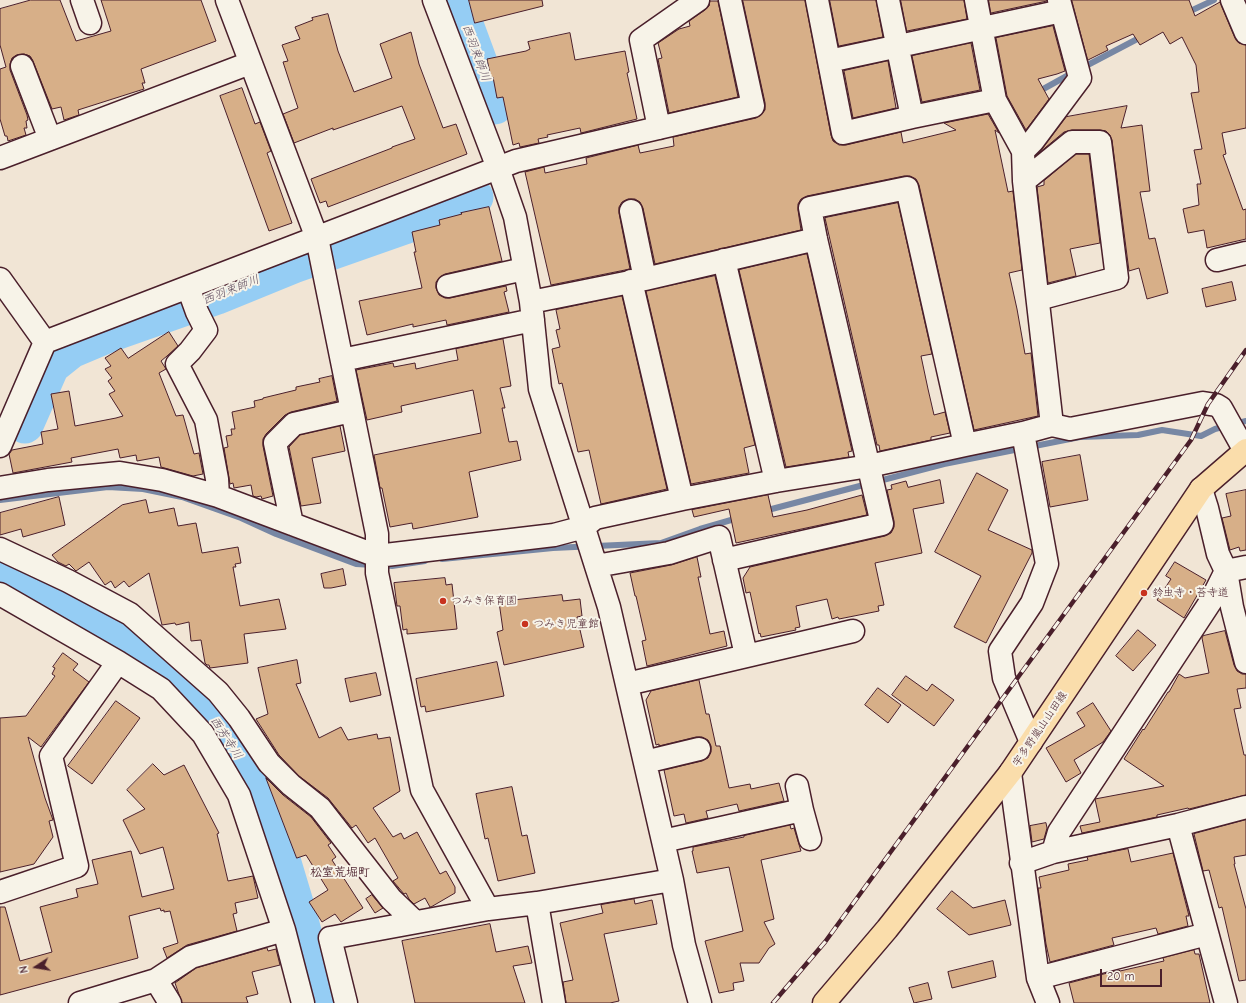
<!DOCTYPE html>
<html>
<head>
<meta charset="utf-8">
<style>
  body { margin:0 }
  #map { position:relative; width:1246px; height:1003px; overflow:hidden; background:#f1e5d5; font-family:"Comic Neue",sans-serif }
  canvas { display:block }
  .north { position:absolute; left:16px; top:947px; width:40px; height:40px; -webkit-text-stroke:3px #f7f3e8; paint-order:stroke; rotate:258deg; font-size:11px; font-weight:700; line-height:16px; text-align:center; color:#4a1f2b }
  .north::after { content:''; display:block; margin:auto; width:14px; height:18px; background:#4a1f2b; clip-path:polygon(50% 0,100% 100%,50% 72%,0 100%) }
  .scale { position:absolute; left:1100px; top:969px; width:62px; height:18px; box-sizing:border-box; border:2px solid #4a1f2b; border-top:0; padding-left:5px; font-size:12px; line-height:14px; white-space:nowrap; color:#4a1f2b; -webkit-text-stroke:3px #f7f3e8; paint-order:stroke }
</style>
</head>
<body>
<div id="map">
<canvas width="1246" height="1003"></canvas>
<div class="north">N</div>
<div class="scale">20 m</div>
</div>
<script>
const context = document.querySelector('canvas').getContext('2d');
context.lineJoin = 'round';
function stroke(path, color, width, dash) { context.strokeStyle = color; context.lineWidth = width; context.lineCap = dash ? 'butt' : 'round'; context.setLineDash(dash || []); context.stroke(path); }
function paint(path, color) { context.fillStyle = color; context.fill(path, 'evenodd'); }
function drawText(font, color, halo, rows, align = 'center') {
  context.font = font + ' "Comic Neue","Klee One",sans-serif'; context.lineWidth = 4; context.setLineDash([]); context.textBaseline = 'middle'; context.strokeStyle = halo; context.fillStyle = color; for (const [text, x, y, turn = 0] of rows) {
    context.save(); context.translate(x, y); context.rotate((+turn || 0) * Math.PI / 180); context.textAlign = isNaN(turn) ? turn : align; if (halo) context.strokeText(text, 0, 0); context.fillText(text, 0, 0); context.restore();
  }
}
stroke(new Path2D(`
  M1186 13 1214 0
  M1082 68 1143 36
  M1036 93 1074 72
  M0 500 108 487 143 489 182 497 241 518 276 534 356 564 373 565
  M764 511 944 464 1080 437 1138 435 1162 430 1201 436 1215 429 1246 421
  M442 559 553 548 661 543 700 529 738 518
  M383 565 392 566 425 561`), '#7787a4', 6);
stroke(new Path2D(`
  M456 0 495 106
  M25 425 51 366 71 350 109 334 217 296 293 265 404 226 475 197
  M0 572 53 600 138 651 171 673 204 703 236 750 256 785 271 823 298 913 322 1003`), '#95cdf4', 37);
const building = new Path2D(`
  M31 0H60L76 41 111 31 101 0H201L216 41 141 69 145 83H142L144 89 78 110 79 115 64 120 61 107 52 109 33 61 30 56 24 54 17 55 12 58 10 64V70L27 115 28 120 26 121 27 128H24L26 135 8 141 7 136H5L0 119V69L6 67 0 45V9Z
  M469 0H542L543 6 475 23Z
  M743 0H805L831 135 833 141 839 145H846L901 132 903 143 956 130 944 123 988 114 999 133 995 130 1008 192 1013 191 1022 270 1009 273 1017 309 1025 354 1031 353 1038 416 974 430 919 185 916 179 910 176H904L807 196 801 199 798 204V210L801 230 655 264 643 208 640 202 635 199H628L622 202 619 207V213L630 269 551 285 525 172 544 167 545 173 587 164 586 158 638 145 640 153 674 146 673 137 756 118 761 115 765 110V103Z
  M830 0H876L883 37 839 46Z
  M901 0H964L967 19 907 31Z
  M989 0H1047V1L991 13Z
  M1072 0H1189L1195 16 1220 2 1235 38 1239 43 1246 45V128L1222 133 1226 154 1223 155 1243 210 1246 209V239L1207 248 1204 230 1188 233 1183 209 1199 205 1197 184H1201L1194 150 1202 149 1191 93 1199 92 1196 65 1182 37 1170 44 1163 32 1140 45 1133 34 1106 46 1108 50 1088 60Z
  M710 1H718L738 97 669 113 658 59 662 58 658 43 679 29 690 26 689 21 705 10 709 6Z
  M328 14 338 51 354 92 392 78 380 44 411 32 419 64 443 128 456 124 467 154 328 207 326 201 320 203 311 179 392 148V147L415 139 402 106 333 130V128L294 143 283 114 298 108 283 62 288 61 282 45 300 39 295 27 313 20 312 18Z
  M1053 26 1065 71 1057 74 1038 79 1049 99 1026 130 1007 96 996 38Z
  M570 33 575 60 625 51 629 72 627 73 637 119 581 133 580 128 547 135 548 137 538 139 539 143 520 147 519 143 513 145 503 97 497 98 493 77 491 78 487 59 526 51 530 49 528 42Z
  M971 43 980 90 922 102 912 56Z
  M888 61 896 108 853 118 844 71Z
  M242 88 255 124 260 122 271 151 267 153 292 223 269 231 220 96Z
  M1127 106 1121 128 1142 125 1150 191 1140 192 1149 239 1155 238 1168 293 1147 299 1139 268 1129 271 1112 140 1110 135 1106 131 1100 130H1072L1064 132 1039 153 1066 117Z
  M1076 154H1089L1100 243 1070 249 1076 276 1048 283 1037 187 1044 185V181Z
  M898 203 932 354 921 356 928 389 934 415 945 412 950 433 931 437V440L880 451 879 445H877L825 218Z
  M489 207 502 261 445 274 440 277 436 282V288L439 295 445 298H450L506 286 507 291 504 292 509 312 447 325 446 320 413 327V324L367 335 359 301 422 288 414 252H416L412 232 440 225 439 220 462 214 461 213Z
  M807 254 852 451 848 452 849 457 786 467 739 270Z
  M715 276 755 445 744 448 749 473 691 484 646 291Z
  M1232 282 1236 300 1206 307 1202 289Z
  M622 296 667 489 601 504 589 450 578 452 562 383 559 384 552 349 560 347 556 330 560 329 556 310Z
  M169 332 178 346 167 356 161 361 166 369 159 373 176 416 183 415 194 454 199 453 203 474 193 476 161 467 159 457 137 461 136 455 120 458 118 449 71 458 72 462 13 473 9 454 12 450 43 444 41 432 58 429 51 394 69 391 75 426 116 418 123 416 109 394 115 391 108 381 112 378 105 369 111 366 105 358 121 348 128 358Z
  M503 339 511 386 500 388 505 408H502L509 442 517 441 521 460 469 472 478 517 413 529 412 523 390 527 382 488H380L374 455 481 433 473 390 401 406 402 412 367 420 356 370 393 363 394 367 415 363 416 369 452 361 458 360 456 349Z
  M332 376 337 401 291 412 285 415 266 434 263 439V446L273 496 262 499 261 496 256 497 253 496 251 485 234 488 233 483 230 484 224 448 228 447 226 436 232 435 231 429H235L232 412 255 407 254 401 263 399V398L296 390V387L320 382 319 379Z
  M340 426 345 451 312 458 321 503 301 506 289 447 300 435Z
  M1080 455 1088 500 1050 507 1042 462Z
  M977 473 1008 490 988 530 1032 550V553L986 643 954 627 981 576 935 552Z
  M940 480 944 503 913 509 922 553 875 563 884 605 878 606 879 611 839 619 838 617 832 619 827 599 796 606 800 627 795 628 796 630 761 637 760 633 759 634 750 592 746 593 743 578 750 567 885 536 891 533 894 527V521L887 490 892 489 891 485 906 481 908 487Z
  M1246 490V550L1240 551 1239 547 1230 550 1222 518 1231 516 1226 494Z
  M768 495 773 517 807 510 862 495 867 515 736 543 729 509 694 517 692 510Z
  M59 497 65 525 23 537 21 529 0 535V513Z
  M146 500 149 513 174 508 178 526 196 523 202 553 238 547 241 563 235 564 236 567H233L240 606 279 599 286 629 244 634 248 663 210 668 209 665H207L205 663 201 640 191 641 189 622 176 625 175 623 162 625 149 573 129 587 124 581 115 588 111 581 105 585 89 562 76 571 69 564 66 566 58 562 52 555 122 505Z
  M697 557 701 577H698L710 634 724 631 727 646 647 666 642 641 646 640 636 596H635L630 573 671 565Z
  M1175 562 1206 580 1184 618 1157 600 1171 579 1166 576Z
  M343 569 346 585 331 588H324L321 574Z
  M445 578 446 585 452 584 457 629 407 634V629L403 630 400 606H397L394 583Z
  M562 595 563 601 580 599 582 616 577 617 584 647 504 665 497 632 503 630 499 602Z
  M1138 630 1156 645 1133 671 1116 656Z
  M1225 631 1234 665 1237 671 1242 674H1246V688L1237 689 1241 708 1234 709 1244 755H1246V795L1189 809 1188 808 1157 815V817L1082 833 1080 826 1100 822 1095 799 1164 786 1124 759 1143 729 1144 730 1168 692H1169L1179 674 1185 678 1209 673 1202 638 1203 636Z
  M63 653 78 664 73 670 89 682 41 747 28 737 45 798 53 820 49 821 53 837 34 864 0 872V718L26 716 55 676 52 674 55 668 53 667Z
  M297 660 301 683 296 684 319 738 341 727 348 740 377 734 378 739 390 737 400 791 373 808 393 837 401 833 404 839 417 832 440 874 446 871 455 887V893L431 907H430L425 898 414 904 409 899 406 893 404 894 393 881 398 878 375 838 368 843 356 825 352 828 328 798 299 776 279 755 256 719 268 714 258 668Z
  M497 662 504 696 426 712 425 706 421 707 416 679Z
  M376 673 381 695 350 702 345 679Z
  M906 676 927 691 932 684 954 700 934 726 892 695Z
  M699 680 706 714H709L716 746H720L729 788 750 784 751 789 779 783 784 801 739 811 737 804 706 811 708 818 686 823 684 814 674 816 664 770 702 761 708 758 711 752V746L708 740 702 737H696L659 746V744L656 745 646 700 651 691Z
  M878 688 901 705 888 723 865 705Z
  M116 701 140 718 92 784 68 766Z
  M1093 703 1111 731 1103 742 1074 760 1081 773 1066 782 1046 748 1085 726 1077 713Z
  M153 764 164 775 184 765 219 833 217 834 228 881 253 876 258 898 235 903 237 913 233 914 237 931 187 945 167 958 163 948 178 943 170 911 164 912V910L161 911 160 908 129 916 138 958 0 995V907H5L20 961 52 952 40 907 78 897 76 889 98 884 92 860 131 851 142 897 174 889 163 847 140 854 123 820 145 809 127 790Z
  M266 778 283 795 311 817 331 843 328 845 336 857 332 860 363 908 341 922 335 914 322 922 309 902 328 890 306 855 297 858Z
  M512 787 522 836 527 835 535 873 498 881 488 838 485 839 476 794Z
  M1246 820V855L1234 857 1235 864H1234L1246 909V980L1239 981 1222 907 1219 908 1209 870 1203 871 1194 834Z
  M1046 823 1047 828 1044 839 1032 842 1030 826Z
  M790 825 791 829 794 828 801 851 761 860 774 919 764 922 775 944 769 948 759 963H740L744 981 733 983 734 990 719 993 705 941 743 931 729 867 697 873 692 851H693V847L744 837V836Z
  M1128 849 1131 862 1173 853 1189 916H1186L1188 926 1158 934 1156 928 1112 938 1114 945 1050 962 1046 944 1038 888H1041L1039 877 1069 870 1068 864 1088 860 1087 857Z
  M952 891 973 908 1005 900 1011 925 969 935 937 909Z
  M372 895 383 908 375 913 366 899Z
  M634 899 635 904 652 900 657 924 604 934 619 1001 610 1003H566L563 982 573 980 560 923 603 913 601 905Z
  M490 924 496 952 528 946 532 963 513 966 525 1003H415L402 941Z
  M267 948 268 951 276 949 280 965 252 972 258 994 246 997 248 1003H182L175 983 196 968Z
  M1194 950 1195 954H1199L1210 1003H1074L1069 983 1119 970 1120 971 1164 961 1163 958Z
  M993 961 996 977 952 988 948 972Z
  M928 983 932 999 914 1003 909 988Z`);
paint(building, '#d7af88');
stroke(building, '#4a1f2b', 1);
const minor = new Path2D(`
  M82 0 90 23
  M227 0 317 238 377 534V573L422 790 488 909
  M434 0 498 168 515 217 531 302 540 389 609 607 672 880 684 945 700 1003
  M817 0 843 133 912 117 995 100 1023 151
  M888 0 912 117
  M976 0 995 100
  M1232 0 1246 33
  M829 61 1062 11
  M22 66 50 139
  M659 128 641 40 698 0
  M0 158 250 63
  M1024 181 1072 142H1100L1117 278 1038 299
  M631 211 645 279
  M724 260 776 481
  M1217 260 1246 253
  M0 279 45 342
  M631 281 682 499
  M448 286 524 269
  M188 287 197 312 206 330 190 351 177 364 206 420 217 479 218 496
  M531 302 645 279 816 239
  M342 360 533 320
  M1052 425 1024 181 1023 151 1033 141 1080 78 1059 0
  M1023 433 1047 564 1032 603 1000 651 1004 678 1031 742
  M0 446 45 342 516 161 753 106 730 0
  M0 488 48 480 120 473 162 480 218 496 377 556 554 535 584 527 595 518 682 499 776 481 869 466 965 445 1023 433 1052 425 1070 429 1203 403 1216 405 1221 408 1245 451
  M1201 489 1207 508 1218 554 1226 571 1232 607 1246 662
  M292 524 275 443 294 424 351 411
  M0 549 68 581 130 614 218 692 239 718 269 763 291 785 320 808 391 899 415 922
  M724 560 882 524 816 239 810 208 907 188 965 445
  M596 566 669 553 719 537 746 655
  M0 594 118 662 161 689 203 734 239 795 284 930 303 1003
  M627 684 853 631
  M645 762 699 749
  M1010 773 1038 978 1048 1003
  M797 786 802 810
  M1178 825 1226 1003
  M663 841 802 810 810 839
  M1053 852 1059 832 1211 601 1226 571 1246 567
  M1021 863 1053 852 1178 825 1246 807
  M0 892 77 866 51 756 118 662
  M537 903 554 1003
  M1038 978 1207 934
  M156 980 170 1003
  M80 1003 156 980 191 957 284 930
  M346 1003 330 938 488 909 537 903 672 880`);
const major = new Path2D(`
  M824 1003 887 929 1010 773 1201 489 1246 450`);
stroke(minor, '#4a1f2b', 25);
stroke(major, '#4a1f2b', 25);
stroke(minor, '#f7f3e8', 22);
stroke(major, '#faddab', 22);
const rail = new Path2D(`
  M773 1003 825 942 1191 440 1208 404 1246 350`);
stroke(rail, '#4a1f2b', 4.5);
stroke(rail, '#f7f3e8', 3, [9]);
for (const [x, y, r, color] of [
  [1144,593,4,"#c8321e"],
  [443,601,4,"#c8321e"],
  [525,624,4,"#c8321e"]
]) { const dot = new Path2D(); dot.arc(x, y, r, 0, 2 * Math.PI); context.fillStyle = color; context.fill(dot); stroke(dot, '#f7f3e8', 1.5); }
drawText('11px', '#4a1f2b', '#f7f3e8', [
  ["鈴虫寺・苔寺道",1152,593],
  ["つみき保育園",451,601],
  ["つみき児童館",533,624]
], 'left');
drawText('11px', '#4a1f2b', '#f7f3e8', [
  ["宇多野嵐山山田線",1040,729,-56]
]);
drawText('italic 12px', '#5d4a5d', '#f7f3e8', [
  ["西羽束師川",476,53,70],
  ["西羽束師川",231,290,-22],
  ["西芳寺川",226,738,57]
]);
drawText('bold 12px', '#4a1f2b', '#f7f3e8', [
  ["松室荒堀町",340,873]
]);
</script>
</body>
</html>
